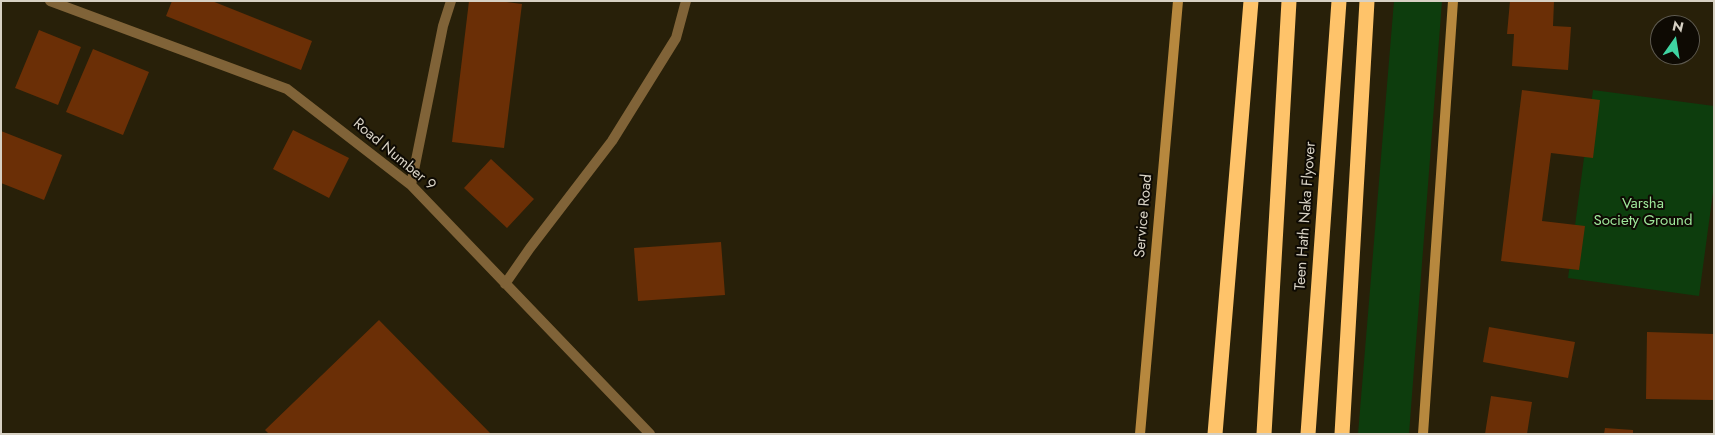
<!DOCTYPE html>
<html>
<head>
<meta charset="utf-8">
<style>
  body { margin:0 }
  #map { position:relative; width:1715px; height:435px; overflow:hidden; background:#282009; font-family:Jost,sans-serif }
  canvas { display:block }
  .frame { position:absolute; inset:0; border:2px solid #d7d1c4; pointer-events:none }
  .north { position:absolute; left:1650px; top:15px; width:50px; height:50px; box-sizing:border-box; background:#0e0a03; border:1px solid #5e5a50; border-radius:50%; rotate:13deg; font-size:14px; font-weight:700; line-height:20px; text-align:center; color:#d7d1c4 }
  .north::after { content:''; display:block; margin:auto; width:18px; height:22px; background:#3fd4a2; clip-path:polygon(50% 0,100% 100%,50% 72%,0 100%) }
</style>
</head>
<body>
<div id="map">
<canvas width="1715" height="435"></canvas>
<div class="frame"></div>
<div class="north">N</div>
</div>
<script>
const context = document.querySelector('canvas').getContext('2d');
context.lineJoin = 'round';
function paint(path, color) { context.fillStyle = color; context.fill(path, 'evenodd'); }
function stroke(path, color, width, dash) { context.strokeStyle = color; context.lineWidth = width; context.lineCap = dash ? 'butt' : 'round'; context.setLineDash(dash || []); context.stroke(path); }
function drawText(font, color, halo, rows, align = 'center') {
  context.font = font + ' Jost,sans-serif'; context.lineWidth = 4; context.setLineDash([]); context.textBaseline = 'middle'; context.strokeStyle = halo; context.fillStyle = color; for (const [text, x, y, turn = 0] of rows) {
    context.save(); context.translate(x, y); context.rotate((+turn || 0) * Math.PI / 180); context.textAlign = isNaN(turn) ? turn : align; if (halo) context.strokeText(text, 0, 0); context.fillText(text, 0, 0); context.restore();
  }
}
paint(new Path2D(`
  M1394 1H1442L1409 434H1358Z
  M1593 90 1714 106V185L1699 296 1568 278Z`), '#0d3d0d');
paint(new Path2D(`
  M172 1H212L312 41 301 70 166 16Z
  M469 1H499L522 4 504 148 452 142Z
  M1510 1H1554L1553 26 1571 27 1568 70 1512 66 1514 34H1507Z
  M39 30 81 47 58 105 15 88Z
  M93 49 149 72 123 135 66 112Z
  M1522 90 1600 100 1593 158 1551 153 1542 221 1585 226 1579 270 1501 261Z
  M293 130 349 158 329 198 273 169Z
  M1 131 62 155 44 200 1 183Z
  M491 159 534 199 507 228 464 188Z
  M721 242 725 295 638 301 634 248Z
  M379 320 491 434H269L265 430Z
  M1489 327 1575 342 1568 378 1483 362Z
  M1647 332 1714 334V400L1646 399Z
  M1491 396 1532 402 1527 434H1485Z
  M1605 428 1633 430V434H1604Z`), '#6b2f06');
stroke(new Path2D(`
  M50 1 287 89 411 185 650 434
  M411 185 443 26 451 1
  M505 284 530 248 612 141 676 38 686 1`), '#806338', 10);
stroke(new Path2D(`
  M1140 434 1178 1
  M1423 434 1453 1`), '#b7883e', 10);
stroke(new Path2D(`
  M1215 434 1251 1
  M1264 434 1289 1
  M1308 434 1339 1
  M1342 434 1367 1`), '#fec36a', 15);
drawText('15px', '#d7d1c4', '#0e0a03', [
  ["Road Number 9",394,155,40],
  ["Service Road",1144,216,-85],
  ["Teen Hath Naka Flyover",1306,216,-86]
]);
drawText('15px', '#9ee79a', '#0e0a03', [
  ["Varsha",1643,204],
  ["Society Ground",1643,221]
]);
</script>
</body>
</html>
